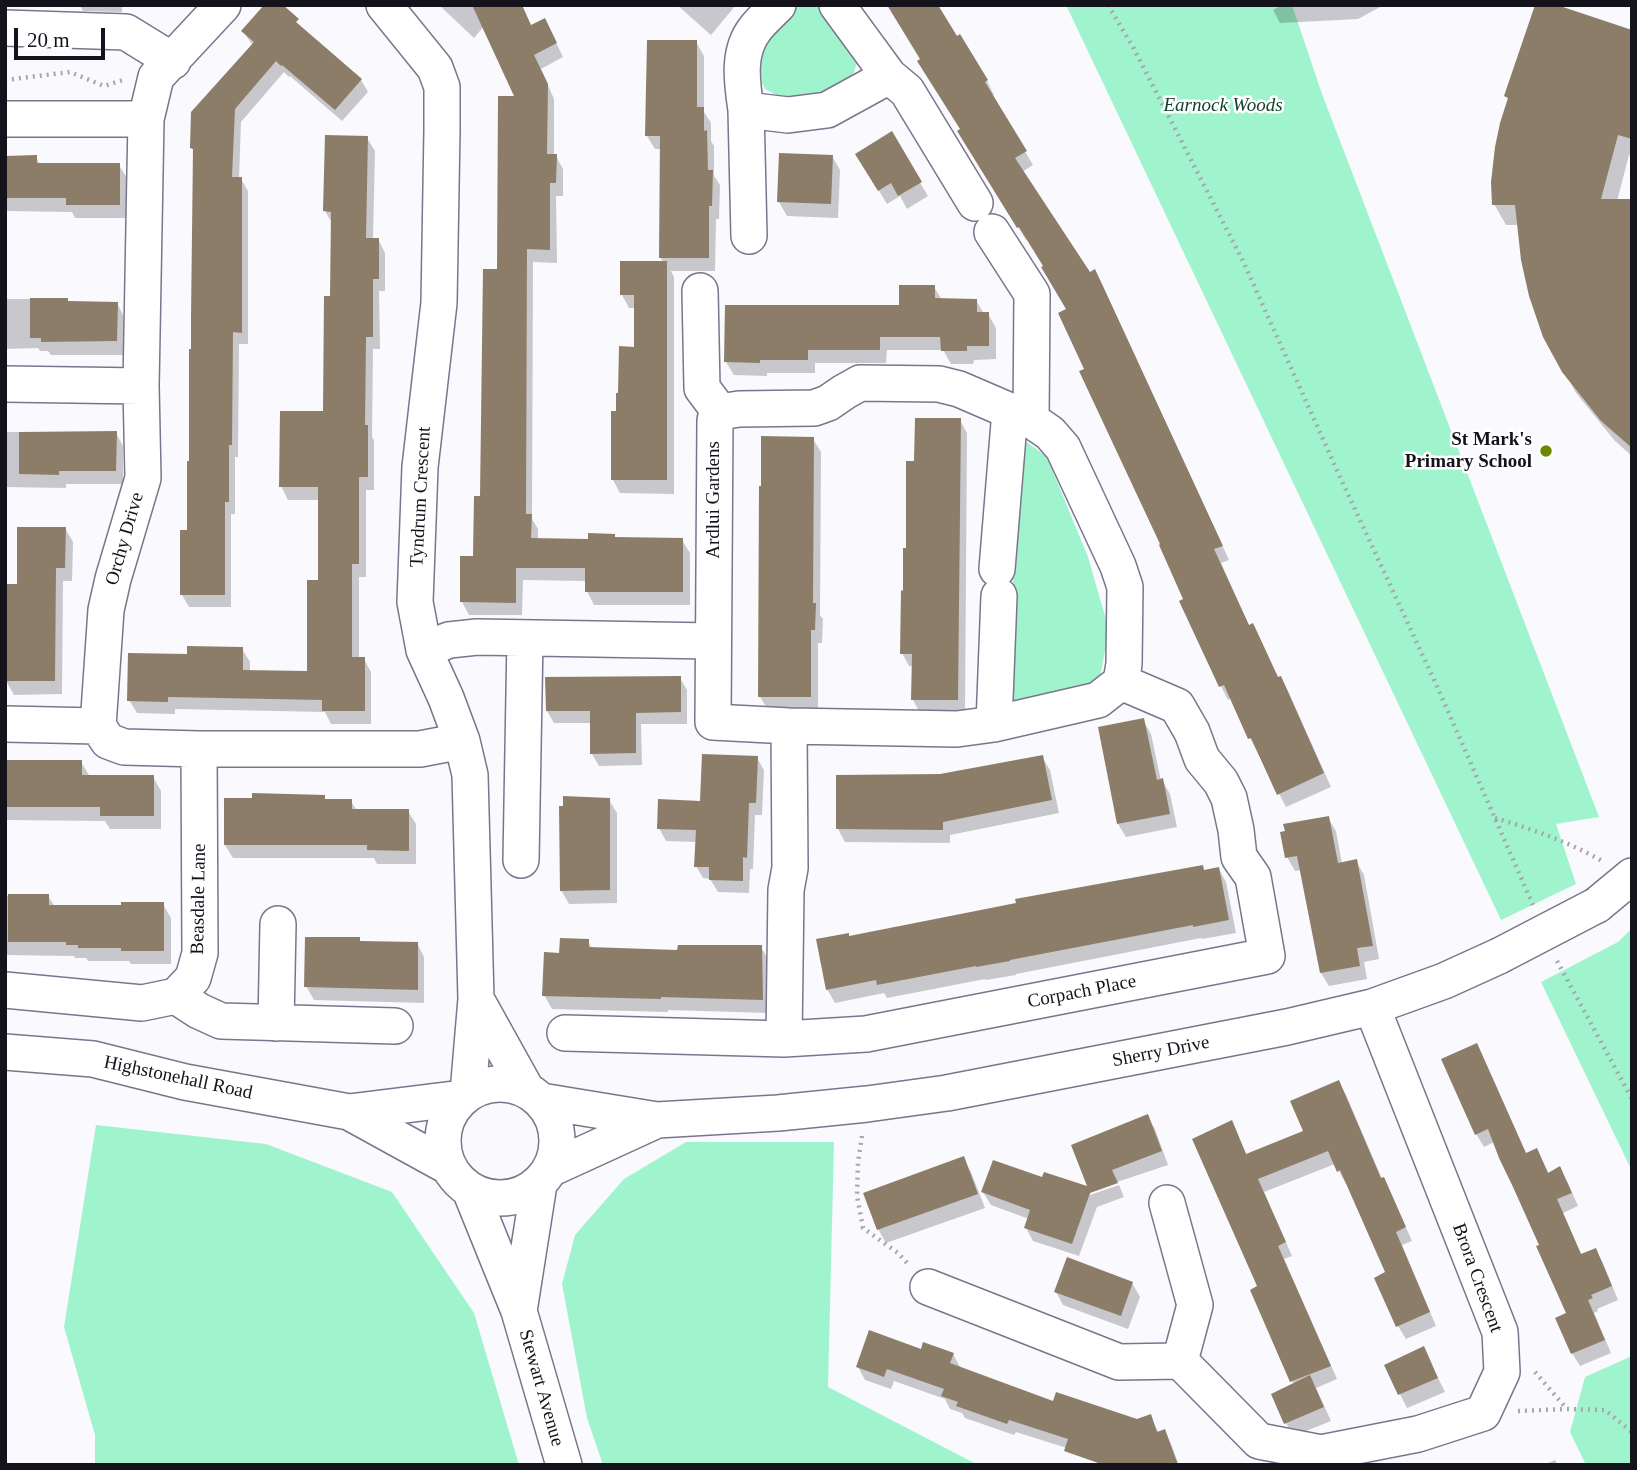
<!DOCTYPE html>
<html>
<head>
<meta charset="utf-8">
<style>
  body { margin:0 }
  #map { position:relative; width:1637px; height:1470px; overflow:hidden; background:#faf9fe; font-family:Georgia,serif }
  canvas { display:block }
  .frame { position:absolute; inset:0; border:7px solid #14121a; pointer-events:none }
  .scale { position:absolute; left:14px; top:28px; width:91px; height:32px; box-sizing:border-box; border:4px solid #14121a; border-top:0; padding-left:9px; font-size:21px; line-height:24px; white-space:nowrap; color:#14121a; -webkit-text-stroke:5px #fff; paint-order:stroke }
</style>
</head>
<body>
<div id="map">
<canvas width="1637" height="1470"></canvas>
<div class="frame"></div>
<div class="scale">20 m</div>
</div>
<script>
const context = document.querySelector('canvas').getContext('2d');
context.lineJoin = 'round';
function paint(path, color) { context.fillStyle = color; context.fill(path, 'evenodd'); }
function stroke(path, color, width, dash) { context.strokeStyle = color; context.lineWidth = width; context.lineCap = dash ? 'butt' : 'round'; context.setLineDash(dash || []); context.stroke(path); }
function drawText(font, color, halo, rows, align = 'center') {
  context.font = font + ' Georgia,serif'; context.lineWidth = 5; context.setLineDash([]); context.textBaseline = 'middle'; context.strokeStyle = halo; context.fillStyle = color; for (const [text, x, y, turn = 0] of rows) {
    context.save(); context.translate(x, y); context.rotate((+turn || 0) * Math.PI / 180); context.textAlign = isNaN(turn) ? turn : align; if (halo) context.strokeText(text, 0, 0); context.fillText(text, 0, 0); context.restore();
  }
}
paint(new Path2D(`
  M799 5H821L854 49 857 63 853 75 844 81 814 96H778L765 89 762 83 761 71 763 48 769 36Z
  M1066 5H1292L1322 94 1599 817 1556 824 1576 884 1501 920Z
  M1020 437 1047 457 1088 557 1109 630 1099 682 1007 705Z
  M1632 928V1171L1541 982 1618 942Z
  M96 1125 266 1144 392 1192 474 1313 519 1465H95V1435L64 1327Z
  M686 1142H834L828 1387 978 1465H603L587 1418 562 1284 575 1235 624 1179Z
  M1632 1356V1465H1586L1570 1432 1585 1377Z`), '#9ff4ce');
paint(new Path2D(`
  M80 5H122V12L83 11Z
  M439 5H521L531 27 552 34 563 57 541 69 554 99V156H556L563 169V196H556L557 263 533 262 532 519 538 529V540L616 539 682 540 690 553V605H594L587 591V581L523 580 522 615H469L462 602 475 558 482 498 499 271 517 98 484 26 474 38Z
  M677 5H736L711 35Z
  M1282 5H1384L1358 19 1280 23 1273 10Z
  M243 31 361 80 368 92 342 121 290 76 289 77 284 72 241 122 239 179H241L248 191V344H239L238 457H235V514H231V607H189L182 595 188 531 191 462 195 154 192 148 253 46Z
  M1632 32V156L1629 155 1617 201H1632V456L1615 441 1576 393 1564 371 1518 225H1506L1494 204 1509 101 1506 96Z
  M959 37 987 81 994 95 992 96 1033 165 1022 172 1089 275 1102 284 1229 560 1221 563 1249 626 1278 679 1281 678 1288 691 1331 787 1286 807 1250 738 1231 698 1228 700 1221 686 1181 602 1186 600 1087 370 1068 310 1045 267 1028 239 1026 240 967 145 962 130 922 60Z
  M696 42 704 56V112L711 123V141L714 146V176L720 185 719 219H716L715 271H671L674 277V494L620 493 613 480 618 412 635 348 636 308H629L622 295 664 263 660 257 662 149H655L647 136Z
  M891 134 928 196 907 209 900 196 887 204 857 154Z
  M367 138 375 151 373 239H378L385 253V291H379L380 349H373L372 437 374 440V490H366V577H359V659H364L371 672V724H331L325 712 175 709V714L137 713 129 700 189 655 242 649 250 662V672L309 673 320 582V500H288L281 486 325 413 332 298V223L325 211Z
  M832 156 840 170 838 218 787 216 779 202Z
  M5 157H36L40 165H119L127 178V218H75L72 212 5 211Z
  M934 287 942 300H976L984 314H988L996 328V359L974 360 973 364H951L943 350H887L886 363H815V373H767V376L734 375 726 362 901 307Z
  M5 299H67L70 303H117L124 317V355H51L48 351H40L38 348 5 349Z
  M960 420 967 433 965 713H920L913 700V666H909L902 653 905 592 916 463Z
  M5 432 116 433 123 446V484H66V488L5 487Z
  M813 439 821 452 820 615 823 619 822 643H818V711L768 710 760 697Z
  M65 528 73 542 72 581H63L62 694 14 695 6 681 19 586Z
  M680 678 687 690V724H641L642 765 599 766 592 754V723H554L547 711Z
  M1143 720 1151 734 1161 781 1162 780 1170 794 1177 827 1126 837 1118 824 1100 729Z
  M1042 757 1050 770 1059 813 950 835V843L845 842 838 829 940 776Z
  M757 758 764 770 762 815H755L753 869H750L749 893 718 892 710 879 703 878 696 866 697 842 666 841 659 828 702 802Z
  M5 760 81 762 89 775 153 777 161 791V829H110L105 821 5 820Z
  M324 797 326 801H351L357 811H408L416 824V864H377L374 858H233L225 845Z
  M609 800 617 813V903L569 904 561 890Z
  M1328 818 1336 831 1342 864 1356 861 1364 875 1379 959 1364 962 1367 979 1329 986 1321 973 1302 870 1295 871 1287 857Z
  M1219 869 1226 882 1236 933 1202 939 1201 938 1016 974V975L986 980 985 979 887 998 884 993 835 1003 827 989 849 938 1018 905Z
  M5 896H48L55 907 163 904 171 918V964H131L129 961H88L86 958H75L74 956 5 955Z
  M359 939 361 943H417L424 957V1003L314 1000 306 986Z
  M588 941 592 949 679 952 761 947 769 961V1013L668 1010V1012L552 1009 544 995 561 955Z
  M1443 1060 1526 1155 1537 1150 1549 1174 1567 1181 1578 1206 1563 1213 1582 1256 1595 1250 1603 1263 1618 1300 1597 1309 1598 1311 1594 1313 1611 1353 1580 1366 1572 1353 1569 1314 1541 1245 1494 1142 1484 1147 1476 1134Z
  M1338 1082 1346 1095 1382 1179 1390 1192 1412 1241 1402 1245 1436 1326 1406 1339 1398 1326 1387 1273 1348 1183 1346 1184 1335 1164 1264 1192 1292 1256 1284 1259 1337 1379 1316 1388 1331 1421 1294 1436 1286 1423 1294 1385 1252 1291 1259 1287 1231 1122 1247 1155 1305 1132Z
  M1147 1116 1155 1129 1168 1165 1090 1191V1195L1119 1185 1124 1197 1097 1207 1079 1256 1033 1241 1026 1228 1029 1219 991 1205 983 1192 1043 1180 1090 1189Z
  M963 1159 971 1172 985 1208 886 1243 878 1229Z
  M1132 1283 1140 1297 1128 1329 1063 1305 1056 1292Z
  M1423 1348 1445 1392 1407 1408 1400 1394Z
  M922 1351 953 1354 960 1367 959 1368 1054 1403 1137 1421 1150 1416 1159 1433 1164 1431 1171 1444 1179 1465H1121L1016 1432 1014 1435 965 1418 962 1413 950 1409 945 1399 894 1381 891 1389 865 1380 858 1367Z
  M1555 1460 1558 1465H1543Z`), '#0003');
paint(new Path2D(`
  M264 5H283L299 19 296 22 362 79 335 110 282 65 281 66 276 61 235 109 232 177H242V333L233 332 232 445H229V502H225V595H180V530H187V461H189V349H191V317L193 149 190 148 191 112 254 42 241 31Z
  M472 5H522L531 25 545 18 557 43 534 55 548 84 547 154H557L556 183H550V250L527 249 526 514H532L531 538 588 539V533L615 534V537L683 538V592H585V568H516V603L460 602V556H473L474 496H480L483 269H497L498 96H514Z
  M887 5H938L957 36 960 34 988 80 985 82 1027 151 1015 158 1090 272 1095 269 1223 546 1214 549 1249 625 1253 623 1278 677 1281 676 1324 773 1277 795 1251 738 1248 739 1224 685 1219 687 1179 601 1183 599 1159 545 1160 544 1079 371 1084 369 1058 313 1066 309 1041 267 1043 266 1019 227 1017 228 957 131 960 129 917 61 920 59Z
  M1535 5H1557L1632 30V139L1618 135 1601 199H1632V448L1601 421 1562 372 1543 337 1529 296 1521 260 1515 205H1492L1491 182 1495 147 1500 123 1508 98 1504 96Z
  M647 40H697V107H704V131L707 130 708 170H713L712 206H709V258H659L660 136H645Z
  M892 131 922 182 898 196 891 183 878 191 855 154Z
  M325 135 368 136 366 238H379V279H373V337H366L365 425H368V477H359V564H352V657H365V711H322V700L168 697V702L127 701 128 653 187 654V646L243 647V670L307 671V580H318V487H279L280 411H323L324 296H330L331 212 323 211Z
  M779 153 833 155 831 204 777 202Z
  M37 155V163H120V205H66V198H5V156Z
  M620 261H667V480H611V411H616V393H618L619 346 634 347V295H620Z
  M899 285H935V298L977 299V312H989V346H967V351H941L940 337H880V350H808V360H760V363L724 362 725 305H899Z
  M30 298H68V301L118 302 117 341 41 342V338H30Z
  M915 418H961L958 700H911L912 654H900L901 590 903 591V548H906V461H914Z
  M117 431 116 471H59V475L19 474V432Z
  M761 436 814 437 813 603H816L815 630H811V697H758L759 486H761Z
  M17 527H66L65 568H56L55 681H5V584H17Z
  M681 676V712L636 713V753L590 754V711H546L545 677Z
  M1144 718 1157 780 1163 778 1170 814 1117 824 1098 727Z
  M702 754 758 756 756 803H749L747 858 743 857V881L709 880V867H694L696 830 657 829 658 799 700 801Z
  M1043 755 1052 800 943 822V830L836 829V775L940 774Z
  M5 760H82V775H154V816H100V807H5Z
  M252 793 325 795V799H352V809H409V851L367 850V845H224V798H252Z
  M563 796 610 798V890L560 891 559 806H563Z
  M1329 816 1338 863 1357 859 1373 946 1357 948 1360 966 1320 973 1297 856 1285 858 1280 832 1285 831 1283 824Z
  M1203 865 1204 870 1219 867 1229 920 1193 927V925L1010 960V961L976 967V966L877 985 876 980 826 990 816 939 849 933V936L915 923 1016 903 1015 899Z
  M8 894H49V905H121V902H164V951H121V948H78V945H66V942H8Z
  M305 937H360V941L418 942V990L304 987Z
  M560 938 589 939V947L677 950 678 945H762L763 1000 661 997V999L542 996 544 952 559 953Z
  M1477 1043 1526 1153 1537 1148 1548 1173 1560 1166 1572 1193 1557 1199 1581 1254 1596 1248 1612 1286 1591 1295 1593 1298 1588 1300 1605 1340 1571 1354 1555 1318 1566 1313 1536 1246 1539 1245 1513 1187 1499 1158 1488 1129 1475 1135 1441 1059Z
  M1339 1080 1381 1178 1384 1177 1406 1227 1396 1232 1430 1312 1396 1327 1374 1278 1385 1272 1340 1170 1337 1172 1328 1151 1258 1179 1286 1242 1278 1246 1331 1366 1290 1382 1250 1290 1257 1286 1192 1139 1232 1120 1246 1154 1303 1131 1290 1101Z
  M1148 1114 1162 1151 1112 1170 1118 1183 1090 1193 1072 1244 1024 1228 1030 1210 981 1192 993 1160 1042 1177 1044 1172 1087 1186 1071 1145Z
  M964 1156 978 1194 877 1230 863 1193Z
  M1067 1257 1133 1282 1121 1316 1054 1292Z
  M869 1330 921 1349 923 1342 954 1353 950 1363 1053 1401 1056 1392 1137 1419 1151 1414 1157 1432 1165 1429 1178 1465H1104L1064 1451 1068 1439 1009 1420 1007 1424 956 1406 958 1402 941 1396 944 1389 887 1369 884 1377 856 1367Z
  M1424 1346 1438 1378 1398 1395 1384 1365Z
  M1310 1375 1324 1407 1284 1424 1271 1394Z`), '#8b7d68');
const minor = new Path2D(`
  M223 5 156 77 146 119 141 386 143 478 113 579 106 610 98 726 108 741 124 747 199 749H420L462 741
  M384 5 435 68 442 87V130L439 303 420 467 415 602 424 650 446 698 462 741 470 775 476 999 468 1093
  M778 5C770 13 761 21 755 29 737 52 742 83 746 110L788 115 827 110 889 76 837 5
  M5 28 126 32 173 61
  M889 76 907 91 975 203
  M746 110 749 236
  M5 119H146
  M992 232 1032 294 1031 420
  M700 291 702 388 720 412
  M860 383 939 384 959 389 1031 420 1050 433 1063 448 1118 566 1125 587 1124 664 1121 682 1098 700 994 724 957 729 789 726 713 722 715 420 720 412 739 409 814 408 828 403 844 392Z
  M5 384 141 386
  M997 569 1010 411
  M424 650 449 640 477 637 712 641
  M5 724 98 726
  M994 724 999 596
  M521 860 525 638
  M1597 905 1632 876
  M5 990 142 1003 176 996 193 978 200 953 199 749
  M176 996 199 1011 221 1021 395 1026
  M476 999 526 1089
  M276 1023 278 924
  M565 1033 784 1039 866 1034 1267 956 1253 877 1239 857 1236 830 1229 798 1221 782 1202 759 1192 732 1177 706 1121 682
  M784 1039 786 890 790 868 789 726
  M5 1052 93 1059 185 1082 349 1112 462 1098
  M443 1141a57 57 0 1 1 114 0a57 57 0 1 1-114 0Z
  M541 1101 657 1120 778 1113 867 1104 947 1093 1287 1027 1372 1007 1444 981 1499 956
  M349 1112 449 1167
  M550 1169 657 1120
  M470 1190 519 1311 564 1465
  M1167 1203 1195 1305 1180 1361
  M928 1287 1119 1362 1180 1361 1259 1441 1321 1453 1418 1434 1483 1413 1502 1372 1500 1332 1372 1007
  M519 1311 539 1184`);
stroke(minor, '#7b758c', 38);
stroke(new Path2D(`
  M1108 5 1133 47 1243 261 1340 477 1436 684 1533 905
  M5 80 70 72 104 86 123 80
  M1495 818C1532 829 1569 842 1602 861
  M1557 961 1632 1099
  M862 1136 858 1162 857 1196 863 1228 898 1253 909 1265
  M1535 1372 1566 1408
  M1518 1411 1566 1409 1605 1410 1632 1432`), '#a8a6ac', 4.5, [2, 5]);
stroke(minor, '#fff', 35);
const minorBridge = new Path2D(`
  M1499 956 1597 905`);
stroke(minorBridge, '#7b758c', 38, []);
stroke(minorBridge, '#fff', 35);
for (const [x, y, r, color] of [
  [1546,451,7,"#6c8800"]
]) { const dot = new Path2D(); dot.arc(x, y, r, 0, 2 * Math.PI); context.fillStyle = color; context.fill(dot); stroke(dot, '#fff', 2.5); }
drawText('italic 19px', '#13402e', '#fff', [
  ["Earnock Woods",1223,106]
]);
drawText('bold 19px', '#14121a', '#fff', [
  ["St Mark's",1532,440],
  ["Primary School",1532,462]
], 'right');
drawText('19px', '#14121a', '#fff', [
  ["Tyndrum Crescent",421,497,-87],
  ["Ardlui Gardens",714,500,-90],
  ["Orchy Drive",125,539,-74],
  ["Beasdale Lane",199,899,-89],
  ["Corpach Place",1082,992,-11],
  ["Sherry Drive",1161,1052,-11],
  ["Highstonehall Road",178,1078,12],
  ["Brora Crescent",1477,1278,70],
  ["Stewart Avenue",541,1388,74]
]);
</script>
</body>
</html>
